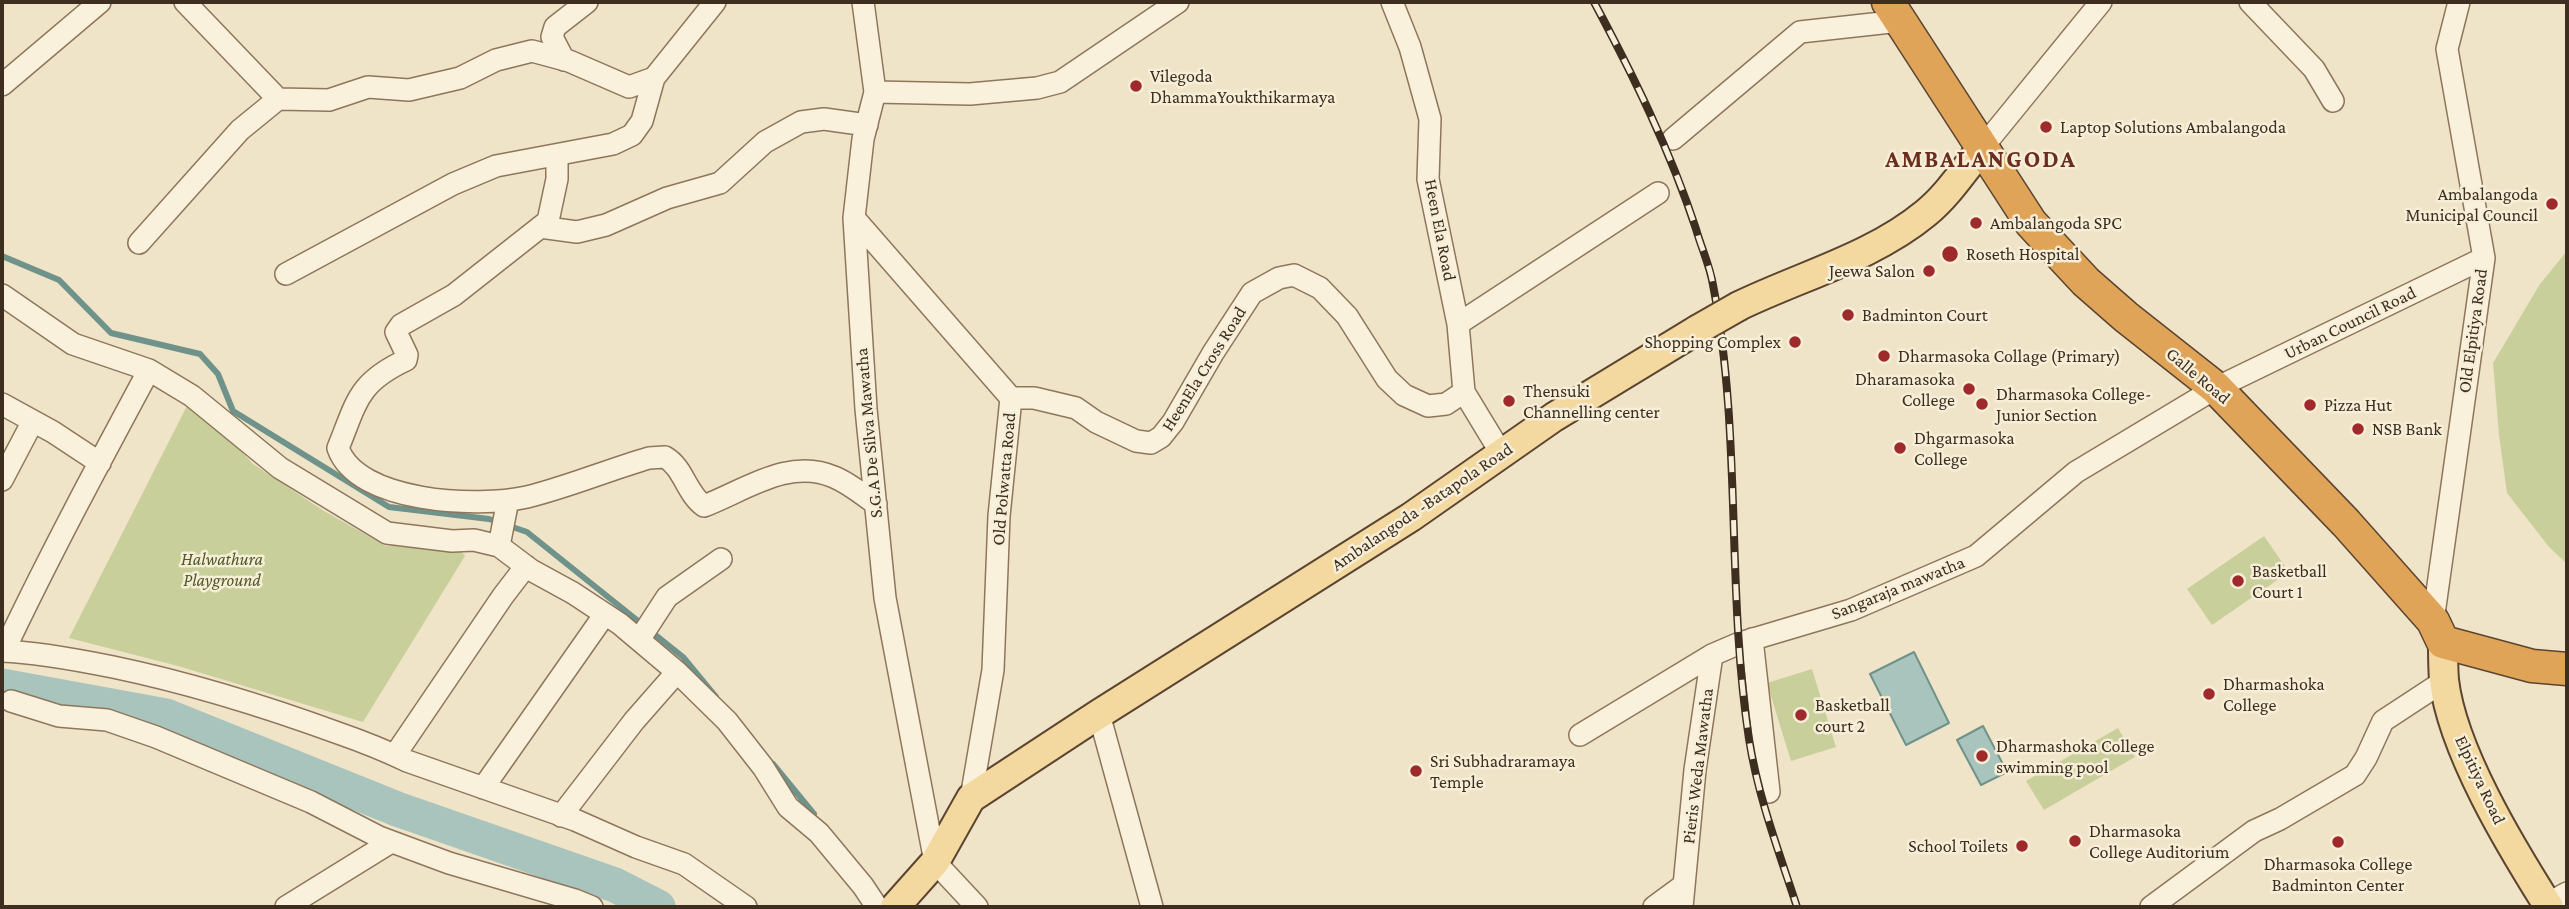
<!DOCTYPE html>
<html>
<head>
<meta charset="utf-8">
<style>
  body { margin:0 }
  #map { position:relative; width:2569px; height:909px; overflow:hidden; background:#f0e4c8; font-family:"Crimson Pro",serif }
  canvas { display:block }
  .frame { position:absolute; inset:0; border:4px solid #3d2e20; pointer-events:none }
</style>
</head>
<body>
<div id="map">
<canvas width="2569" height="909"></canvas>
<div class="frame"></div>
</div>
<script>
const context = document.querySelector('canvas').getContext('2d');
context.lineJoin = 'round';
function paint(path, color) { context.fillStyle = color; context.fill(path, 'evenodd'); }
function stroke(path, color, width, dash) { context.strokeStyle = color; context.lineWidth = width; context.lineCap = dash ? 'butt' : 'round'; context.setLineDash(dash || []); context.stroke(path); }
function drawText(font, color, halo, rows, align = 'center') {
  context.font = font + ' "Crimson Pro",serif'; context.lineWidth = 5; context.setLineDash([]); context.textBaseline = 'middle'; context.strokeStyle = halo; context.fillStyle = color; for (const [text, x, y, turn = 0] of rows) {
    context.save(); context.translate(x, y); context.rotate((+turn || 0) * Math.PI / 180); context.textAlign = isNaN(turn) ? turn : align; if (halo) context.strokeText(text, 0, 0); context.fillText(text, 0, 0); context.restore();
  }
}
paint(new Path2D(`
  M2567 251V564L2549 547 2507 493 2499 435 2493 363 2540 284Z
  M192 396 253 464 324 511 386 546 452 541 465 556 363 722 178 666 69 638Z
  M2264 536 2289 572 2212 625 2187 589Z
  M1812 669 1836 747 1791 761 1767 683Z
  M2118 728 2135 757 2044 810 2026 781Z`), '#c9cf9b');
const water = new Path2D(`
  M1914 652 1949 723 1906 745 1870 674Z
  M1983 726 2007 772 1981 785 1957 740Z`);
paint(water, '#a9c4bc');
stroke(water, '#6f938a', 2);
stroke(new Path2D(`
  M2 256 59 280 111 333 200 354 218 374 233 411 389 507 489 519 527 532 683 657 716 697
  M773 764 814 814`), '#6f938a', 6);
stroke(new Path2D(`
  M2 686 166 716 397 809 615 885 658 907`), '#a9c4bc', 35);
const minor = new Path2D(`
  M185 2 278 99 329 100 368 87 409 90 460 78 496 60 532 51 569 61 629 87 654 78 715 2
  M863 2 875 92 863 139 854 218 866 409 885 598 935 862 977 907
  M1392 2 1410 47 1430 119 1428 179 1458 324 1464 392 1501 453
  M2250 2 2314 69 2333 101
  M564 60 552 37 555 27 587 2
  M2 85 100 2
  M875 92 970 94 1037 88 1060 82 1178 2
  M1673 139 1800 32 1900 21
  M1982 148 2101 2
  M557 155V179L548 221 454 295 401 325 396 332 407 355 406 360C357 383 357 402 338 448 357 503 478 508 527 497 568 487 608 470 649 458L665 457C684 468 686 493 704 506 744 491 789 457 834 477 849 483 863 495 876 504
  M854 218 1011 398 999 516 993 670 971 798
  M540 227 577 232 606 225 667 198 720 183 765 142 801 122 824 119 867 125
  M139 243 240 130 278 99
  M286 274 453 184 496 166 613 144 632 135 642 121 654 78
  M2 295 73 344 149 370 192 396 280 468 387 533 452 541 474 540 499 546 531 570 573 593 620 624 677 672 727 721 763 767 788 807 819 833 863 886 877 907
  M1458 324 1658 193
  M1011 398H1034L1076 408 1096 422 1136 441 1151 443 1161 437 1173 422 1213 353 1252 293 1279 278 1294 275 1320 288 1347 316 1387 379 1404 395 1428 406 1446 404 1464 392
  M2 404 53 432 100 463
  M2 480 33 421
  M499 546 508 500
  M2433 621 2484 258 2447 49 2459 2
  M1752 639 1769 792
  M639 640 667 597 721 559
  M2 651C36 652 78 660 113 667 190 683 264 706 338 733 361 741 384 750 407 761L575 820 636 847 684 864 746 907
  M4 651C49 556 99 463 149 370
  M11 701 59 716 107 720 156 737 311 802 379 837 449 863 575 900 592 907
  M1099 714 1152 907
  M1580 735 1712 655
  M395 755 503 596 526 566
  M483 788 605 614
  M561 816 634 721 677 672
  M286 907 391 842
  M1654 907 1684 885
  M1682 907 1695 770 1712 655 1740 643 1851 610 1976 556 2076 472 2216 388 2484 258
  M2151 907 2254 831 2280 819 2355 775 2366 758 2383 721 2444 681
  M2542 907 2567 893`);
const major = new Path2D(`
  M1739 306C1801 276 1873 257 1926 213 1948 195 1964 170 1982 148
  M2443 642C2443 655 2443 667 2444 680 2452 750 2511 847 2549 907
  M895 907 935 862 971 798 1099 714 1411 517 1554 417 1697 330`);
const highway = new Path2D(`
  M1888 2 2031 223 2086 282 2126 317 2216 388 2346 523 2433 621 2443 642 2532 666 2567 669`);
stroke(minor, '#8d765c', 24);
stroke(major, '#5b4430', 32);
stroke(highway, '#5b4430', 35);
stroke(minor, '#faf1dc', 21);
stroke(major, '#f3d9a0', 28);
stroke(highway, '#e0a458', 32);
const rail = new Path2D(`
  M1594 2C1633 75 1670 150 1696 229 1701 247 1710 266 1713 285 1742 434 1726 589 1749 739 1758 797 1779 852 1797 907`);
stroke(rail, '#3d2e20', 8);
stroke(rail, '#f7eed8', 5, [16]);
const majorBridge = new Path2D(`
  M1697 330 1739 306`);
stroke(majorBridge, '#5b4430', 32, []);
stroke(majorBridge, '#f3d9a0', 28);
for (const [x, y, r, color] of [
  [1136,86,7,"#9e2a2b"],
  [2046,127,7,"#9e2a2b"],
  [2552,204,7,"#9e2a2b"],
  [1976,223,7,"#9e2a2b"],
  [1950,254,9,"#9e2a2b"],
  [1929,271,7,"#9e2a2b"],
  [1848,315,7,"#9e2a2b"],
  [1795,342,7,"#9e2a2b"],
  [1884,356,7,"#9e2a2b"],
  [1969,389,7,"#9e2a2b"],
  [1509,401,7,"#9e2a2b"],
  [1982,404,7,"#9e2a2b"],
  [2310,405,7,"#9e2a2b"],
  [2358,429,7,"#9e2a2b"],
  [1900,448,7,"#9e2a2b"],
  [2238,581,7,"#9e2a2b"],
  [2209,694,7,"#9e2a2b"],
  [1801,715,7,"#9e2a2b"],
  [1982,756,7,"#9e2a2b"],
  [1416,771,7,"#9e2a2b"],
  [2075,841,7,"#9e2a2b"],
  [2338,842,7,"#9e2a2b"],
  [2022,846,7,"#9e2a2b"]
]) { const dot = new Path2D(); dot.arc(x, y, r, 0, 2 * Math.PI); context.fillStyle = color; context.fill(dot); stroke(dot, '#f7eed8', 2.5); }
drawText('18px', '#3d2e20', '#f7eed8', [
  ["Vilegoda",1150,76],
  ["DhammaYoukthikarmaya",1150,97],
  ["Laptop Solutions Ambalangoda",2060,127],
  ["Ambalangoda",2538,194,"right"],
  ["Municipal Council",2538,215,"right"],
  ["Ambalangoda SPC",1990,223],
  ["Roseth Hospital",1966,254],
  ["Jeewa Salon",1915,271,"right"],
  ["Badminton Court",1862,315],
  ["Shopping Complex",1781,342,"right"],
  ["Dharmasoka Collage (Primary)",1898,356],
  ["Dharamasoka",1955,379,"right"],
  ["College",1955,400,"right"],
  ["Thensuki",1523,391],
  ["Channelling center",1523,412],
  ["Dharmasoka College-",1996,394],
  ["Junior Section",1996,415],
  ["Pizza Hut",2324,405],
  ["NSB Bank",2372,429],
  ["Dhgarmasoka",1914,438],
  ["College",1914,459],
  ["Basketball",2252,571],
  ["Court 1",2252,592],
  ["Dharmashoka",2223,684],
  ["College",2223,705],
  ["Basketball",1815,705],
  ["court 2",1815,726],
  ["Dharmashoka College",1996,746],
  ["swimming pool",1996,767],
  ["Sri Subhadraramaya",1430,761],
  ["Temple",1430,782],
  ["Dharmasoka",2089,831],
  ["College Auditorium",2089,852],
  ["School Toilets",2008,846,"right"],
  ["Dharmasoka College",2338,864,"center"],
  ["Badminton Center",2338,885,"center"]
], 'left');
drawText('18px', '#3d2e20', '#f7eed8', [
  ["Heen Ela Road",1440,230,79],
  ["Urban Council Road",2350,323,-26],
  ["Old Elpitiya Road",2473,331,-82],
  ["HeenEla Cross Road",1204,369,-58],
  ["Galle Road",2198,376,40],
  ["S.G.A De Silva Mawatha",869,433,-95],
  ["Old Polwatta Road",1004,479,-85],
  ["Ambalangoda -Batapola Road",1422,507,-34],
  ["Sangaraja mawatha",1898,588,-22],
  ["Pieris Weda Mawatha",1698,766,-83],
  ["Elpitiya Road",2480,780,65]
]);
drawText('italic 18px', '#4d5a26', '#f7eed8', [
  ["Halwathura",222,559],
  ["Playground",222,580]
]);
context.letterSpacing = '2px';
drawText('bold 24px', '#6b2e1e', '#f7eed8', [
  ["AMBALANGODA",1981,160]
]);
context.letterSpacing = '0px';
</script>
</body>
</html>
